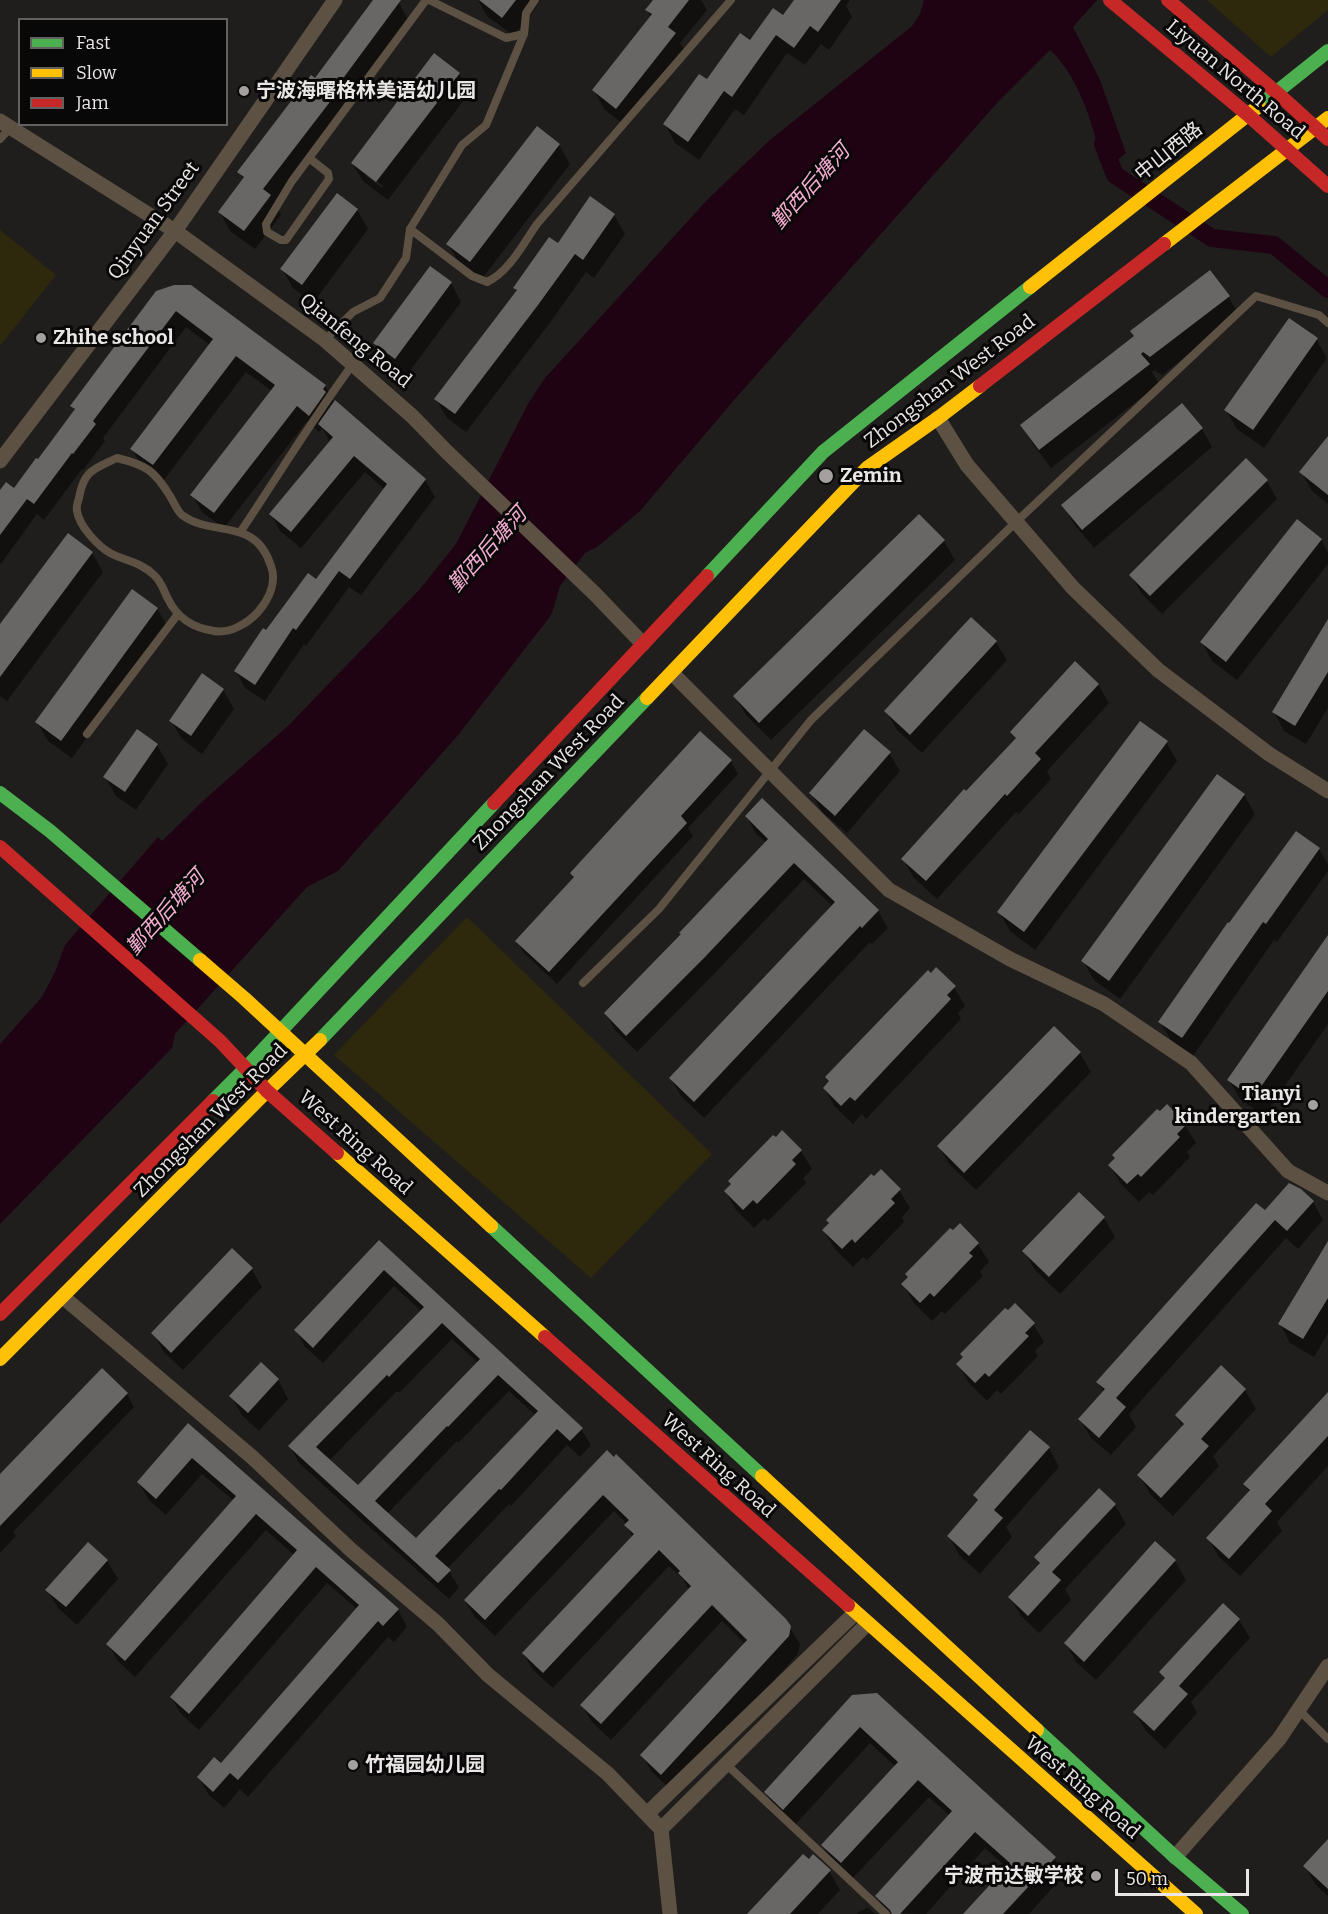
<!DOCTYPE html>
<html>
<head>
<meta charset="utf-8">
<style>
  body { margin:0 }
  #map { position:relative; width:1328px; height:1914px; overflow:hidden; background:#201e1d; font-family:Bitter,serif }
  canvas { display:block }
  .legend { position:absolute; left:18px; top:18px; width:210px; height:108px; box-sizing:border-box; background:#090808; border:2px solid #636160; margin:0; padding:8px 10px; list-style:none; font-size:18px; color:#e9e6e5 }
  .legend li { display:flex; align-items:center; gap:12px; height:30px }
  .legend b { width:30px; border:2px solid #636160 }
  .scale { position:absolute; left:1115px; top:1869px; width:134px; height:27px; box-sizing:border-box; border:3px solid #e9e6e5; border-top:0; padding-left:8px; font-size:18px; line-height:21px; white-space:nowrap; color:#e9e6e5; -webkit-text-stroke:4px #090808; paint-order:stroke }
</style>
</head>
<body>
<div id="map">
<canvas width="1328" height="1914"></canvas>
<ul class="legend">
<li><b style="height:8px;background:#4caf50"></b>Fast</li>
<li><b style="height:8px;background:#ffc107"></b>Slow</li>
<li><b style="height:8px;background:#c62828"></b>Jam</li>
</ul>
<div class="scale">50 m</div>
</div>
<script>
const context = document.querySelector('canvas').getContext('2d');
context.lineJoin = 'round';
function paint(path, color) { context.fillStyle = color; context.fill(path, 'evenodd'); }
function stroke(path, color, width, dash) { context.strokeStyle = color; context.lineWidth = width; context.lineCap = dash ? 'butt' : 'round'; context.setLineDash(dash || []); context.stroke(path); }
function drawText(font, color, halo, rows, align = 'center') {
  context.font = font + ' Bitter,"Noto Sans SC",serif'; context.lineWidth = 6; context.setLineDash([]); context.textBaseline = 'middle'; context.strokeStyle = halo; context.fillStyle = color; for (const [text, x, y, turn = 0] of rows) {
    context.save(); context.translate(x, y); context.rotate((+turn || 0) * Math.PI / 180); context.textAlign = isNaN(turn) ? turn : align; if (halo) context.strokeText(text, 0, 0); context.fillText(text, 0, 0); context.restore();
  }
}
paint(new Path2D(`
  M1207 0H1328V10L1271 57Z
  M0 230 56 275 0 346Z
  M467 917 712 1154 591 1278 334 1055Z`), '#2e280d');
paint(new Path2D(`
  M924 0H1097L1073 27 1100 80 1126 153 1104 171C1094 130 1082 80 1050 50L997 103 734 400 640 511 597 547 585 553 560 586 552 613 548 619 459 734 338 871 307 887 175 1034 172 1048 0 1224V1044L42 997 55 972 65 945 158 837 162 841 204 800 289 725 420 589 456 544 529 402 545 378 708 199 770 140 912 26 920 14Z`), '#1f0313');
paint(new Path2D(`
  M375 0H395L399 3 409 22 276 206 281 215 255 249 230 231 220 212 244 180 239 172 316 81Z
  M478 0H541L514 36 487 16Z
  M655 0H701L707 10 680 43 686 52 627 127 604 109 594 90 651 17 647 10Z
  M796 0H850L846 6 852 17 829 50 821 44 805 65 787 53 744 115 735 109 699 160 675 143 665 124 750 42 784 17Z
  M459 74 470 92 388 200 363 181 352 163ZM366 172 383 186 382 188 366 176Z
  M537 128 559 145 570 164 481 280 459 263 448 244Z
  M337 195 357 210 368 229 313 303 293 288 282 269Z
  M614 215 625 234 594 278 586 272 549 324 466 432 447 418 436 399 517 292 515 288 558 245Z
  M451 283 461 302 406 376 386 361 375 343Z
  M157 292 325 386 335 403 425 480 435 497 361 595 349 587 306 646 304 644 265 701 245 688 236 671 266 632 316 581 385 490 365 472 301 548 280 531 271 514 330 442 322 428 319 432 307 421 224 528 202 512 192 495 272 391 246 372 163 481 141 465 132 449 210 345 186 327 103 438 105 441 83 470 82 469 44 520 37 514 0 565V493L14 490 38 461 75 411 72 406Z
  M1228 296 1239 315 1162 375 1154 370 1152 372 1159 384 1051 468 1033 444 1022 426Z
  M1316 339 1327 358 1264 448 1237 429 1226 410Z
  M1202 429 1212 447 1094 548 1074 524 1063 505Z
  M1328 438V504L1312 491 1301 472Z
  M1266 480 1277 499 1162 614 1142 594 1131 575Z
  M919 516 944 541 955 560 771 740 746 715 735 696Z
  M1297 521 1321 540 1328 552V564L1237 680 1212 661 1202 642Z
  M92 553 103 572 7 701 0 696V626Z
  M157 609 168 627 72 758 48 741 37 722Z
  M1328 622V708L1306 744 1284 731 1274 712Z
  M996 642 1007 660 922 753 897 730 886 711Z
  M1098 684 1109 703 1047 771 1051 779 1019 814 1016 812 937 899 914 878 903 859 1016 739 1012 732Z
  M223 690 234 709 202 754 182 739 171 721Z
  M1166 742 1177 761 1035 950 1010 931 999 912Z
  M157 745 168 764 136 810 116 796 105 777Z
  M889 753 900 771 847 833 822 812 811 793Z
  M731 761 738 774 688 828 693 836 557 984 524 953 517 941Z
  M1244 795 1255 814 1120 999 1094 980 1083 961Z
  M747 817 878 911 888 928 872 944 870 942 704 1118 681 1096 671 1079 833 907 804 879 714 974 637 1052 615 1030 606 1014 682 935 767 843 756 834Z
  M1296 833 1319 849 1328 864V871L1277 942 1274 940 1193 1056 1171 1040 1160 1022Z
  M1328 937V1024L1264 1116 1240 1099 1229 1080Z
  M954 987 965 1006 958 1013 961 1019 866 1119 862 1114 853 1124 835 1107 824 1088 830 1082Z
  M1054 1028 1080 1053 1091 1072 976 1190 950 1165 939 1147Z
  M1185 1125 1196 1143 1187 1152 1190 1157 1153 1195 1149 1192 1139 1202 1121 1184 1110 1166Z
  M801 1151 812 1169 803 1178 806 1183 768 1221 764 1218 754 1228 736 1210 726 1192Z
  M899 1190 910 1208 902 1217 904 1222 867 1260 863 1257 853 1267 835 1249 824 1231Z
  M1079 1194 1104 1218 1115 1237 1060 1294 1035 1270 1024 1251Z
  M1313 1202 1323 1220 1298 1249 1286 1238 1129 1414 1136 1427 1111 1455 1091 1438 1080 1419 1104 1392 1098 1382 1265 1212Z
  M379 1242 581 1429 591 1445 580 1457 567 1445 511 1506 509 1504 447 1569 459 1587 449 1599 299 1463 290 1446 422 1312 394 1286 323 1363 305 1347 296 1330ZM452 1339 478 1363 358 1487 329 1461 397 1391 399 1393ZM509 1391 536 1416 416 1540 387 1514 457 1441 458 1443Z
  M978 1244 989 1262 980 1271 983 1276 945 1314 942 1311 932 1321 914 1303 903 1285Z
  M1328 1244V1333L1314 1357 1290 1343 1280 1324Z
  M251 1268 262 1287 183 1370 164 1352 153 1333Z
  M1033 1324 1044 1342 1035 1351 1038 1356 1001 1394 997 1390 987 1401 969 1383 958 1364Z
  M1221 1368 1245 1390 1256 1409 1213 1456 1219 1466 1173 1516 1150 1494 1139 1475 1183 1427 1176 1415Z
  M278 1380 288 1399 259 1431 242 1415 231 1396Z
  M127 1394 134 1407 13 1532 16 1536 0 1553V1476Z
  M1328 1394V1466L1277 1522 1282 1531 1240 1576 1219 1557 1208 1538 1250 1493 1245 1485Z
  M188 1425 398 1610 407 1627 394 1642 388 1637 248 1797 240 1789 224 1808 209 1795 199 1778 221 1765 357 1609 327 1583 199 1730 181 1714 171 1697 294 1555 266 1530 135 1677 118 1661 108 1644 234 1501 202 1474 166 1515 149 1500 139 1483Z
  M1049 1448 1059 1467 1006 1527 1012 1537 980 1574 959 1555 949 1536 978 1502 974 1496Z
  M607 1452 785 1620 800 1644 798 1654 672 1791 652 1772 642 1755 745 1644 722 1621 611 1740 592 1722 582 1705 689 1590 683 1579 669 1566 553 1688 533 1670 523 1653 633 1537 626 1525 627 1524 614 1511 495 1636 475 1617 465 1601Z
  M1115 1505 1126 1524 1065 1589 1071 1600 1039 1633 1021 1616 1010 1597 1040 1565 1036 1558Z
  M107 1561 118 1579 77 1625 58 1608 47 1590Z
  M1175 1561 1186 1580 1096 1680 1076 1662 1066 1643Z
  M1239 1620 1250 1638 1191 1702 1197 1713 1165 1749 1146 1731 1135 1713 1165 1680 1161 1672Z
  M853 1696 1054 1858 1064 1875 1029 1914H965L1007 1868 985 1848 926 1914 887 1913 877 1896 950 1816 929 1797 851 1880 833 1863 823 1845 896 1767 870 1743 794 1826 776 1809 766 1792Z
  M1328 1841V1896L1316 1885 1305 1866Z
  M809 1861 829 1871 840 1890 818 1914H749Z
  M867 1907 875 1914H857L861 1910 863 1911Z`), '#0007');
stroke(new Path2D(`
  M1103 144 1115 175 1212 238 1274 245 1328 289`), '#1f0313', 18);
paint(new Path2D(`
  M373 0H401L333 92 336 94 263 189 271 195 244 231 218 212 244 177 237 172 311 75 315 78Z
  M479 0H516L502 18Z
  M653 0H689L668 27 676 33 616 109 592 90 652 14 645 10Z
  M794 0H841L818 32 810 26 794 48 776 35 732 97 724 91 688 142 663 124 699 74 707 79 740 33 750 40 773 8 783 15Z
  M434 53 460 73 376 182 351 163Z
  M537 126 560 144 470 262 446 244Z
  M337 193 358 209 302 285 280 269Z
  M590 196 615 214 583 260 575 254 538 305 455 414 434 399 517 290 513 288 549 237 558 243Z
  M430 266 452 282 395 359 373 343Z
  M1210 270 1230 296 1150 357 1143 352 1141 354 1150 364 1039 450 1020 425 1134 336 1130 331Z
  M174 285H191L326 385 323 389 326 392 309 416 297 406 214 513 190 495 275 385 236 356 153 465 130 449 213 339 176 311 93 421 96 424 73 454 72 453 34 504 27 499 0 535V490L6 482 14 488 36 458 38 459 75 409 70 406 156 291Z
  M1289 318 1318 338 1253 430 1224 410Z
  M335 400 426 479 350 579 339 571 296 630 293 628 255 685 234 671 263 628 266 630 308 573 316 579 387 484 354 456 291 532 269 514 333 437 318 424Z
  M1182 403 1203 428 1082 530 1061 505Z
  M1328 436V495L1299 472Z
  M1246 458 1268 480 1150 596 1129 575Z
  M919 514 945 540 759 723 733 696Z
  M1297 519 1322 539 1226 662 1200 642Z
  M68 533 93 552 0 677V624Z
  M132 589 158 608 61 741 35 722Z
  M971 617 997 641 910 735 884 711Z
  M1328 619V672L1295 726 1272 712Z
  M1075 661 1099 684 1035 753 1041 759 1007 796 1005 794 926 881 901 859 964 789 966 791 1016 738 1010 732Z
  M202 673 224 689 191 736 169 721Z
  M1140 721 1168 741 1024 932 997 912Z
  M137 729 158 744 125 792 103 777Z
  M864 729 891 752 835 816 809 793Z
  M700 731 732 760 681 816 687 823 549 972 515 941 574 877 570 873Z
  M1217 774 1245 794 1109 981 1081 961Z
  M762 798 879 910 862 928 860 926 694 1102 669 1078 835 902 794 863 705 957 626 1036 604 1013 681 934 679 933 768 839 745 816Z
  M1296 831 1320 848 1266 924 1263 922 1182 1038 1158 1022 1228 922 1229 923Z
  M1328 935V991L1253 1098 1227 1080Z
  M936 967 956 986 947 995 951 999 855 1101 850 1097 841 1106 823 1088 829 1081 825 1077 928 970 931 973Z
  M1054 1026 1081 1052 964 1173 937 1146Z
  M1167 1104 1187 1124 1177 1134 1180 1137 1141 1177 1138 1174 1127 1184 1108 1165 1115 1158 1112 1155 1157 1109 1160 1111Z
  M782 1130 802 1150 792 1160 796 1164 757 1204 753 1200 743 1210 724 1191 731 1184 728 1181 773 1135 776 1137Z
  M881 1169 901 1189 891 1199 895 1203 855 1243 852 1239 842 1249 822 1230 829 1223 826 1220 871 1174 874 1176Z
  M1289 1183 1301 1189 1314 1201 1287 1231 1275 1220 1116 1398 1126 1407 1099 1438 1078 1419 1105 1389 1096 1382 1256 1203 1265 1210Z
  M1079 1192 1105 1217 1049 1277 1022 1251Z
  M960 1223 979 1243 969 1253 973 1256 934 1297 930 1293 920 1303 901 1284 908 1277 905 1274 950 1228 953 1230Z
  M379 1240 583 1428 570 1441 557 1429 501 1490 499 1489 435 1556 451 1570 438 1583 288 1446 424 1307 384 1270 313 1348 294 1330ZM442 1323 480 1359 358 1485 316 1447 387 1375 389 1377ZM498 1375 538 1411 416 1538 375 1501 447 1426 448 1427Z
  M1328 1241V1298L1303 1339 1278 1324Z
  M232 1248 253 1268 171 1353 151 1333Z
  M1015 1303 1035 1323 1025 1333 1029 1336 989 1377 985 1373 975 1383 956 1364 963 1357 960 1354 1005 1308 1008 1310Z
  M261 1362 279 1379 248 1413 229 1396Z
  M1221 1365 1246 1389 1201 1439 1209 1446 1161 1498 1137 1475 1184 1424 1175 1415Z
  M102 1368 128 1393 0 1526V1474Z
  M1328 1392V1436L1265 1504 1272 1511 1229 1559 1206 1538 1250 1490 1243 1484Z
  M188 1423 399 1609 383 1626 378 1621 238 1780 230 1773 213 1792 197 1777 214 1757 221 1763 359 1605 316 1567 189 1714 170 1697 297 1550 256 1514 125 1661 106 1644 236 1496 192 1458 156 1499 137 1482Z
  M1030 1430 1050 1447 994 1510 1003 1518 969 1556 947 1536 978 1500 973 1495Z
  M607 1450 614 1457 616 1454 786 1619 791 1626 789 1636 661 1775 640 1755 747 1640 712 1605 601 1724 580 1705 691 1586 678 1573 680 1571 659 1550 543 1673 522 1653 634 1534 624 1525 629 1520 603 1495 485 1620 464 1600Z
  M1099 1488 1116 1504 1052 1572 1061 1580 1028 1616 1008 1597 1040 1563 1034 1557Z
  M1155 1541 1176 1560 1084 1662 1064 1643Z
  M88 1542 108 1560 66 1607 45 1590Z
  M1223 1603 1240 1619 1179 1686 1188 1694 1154 1731 1133 1712 1165 1678 1159 1672Z
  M877 1693 1056 1857 1003 1914H963L1010 1863 975 1832 900 1914H892L890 1910 875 1896 952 1811 918 1780 841 1863 821 1845 898 1762 860 1727 783 1810 764 1792 852 1695Z
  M1328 1839V1889L1303 1866Z
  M803 1854 809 1859 813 1854 831 1870 790 1914H747Z`), '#686766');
stroke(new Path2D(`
  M524 34 526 13 535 0
  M0 139 10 128
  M309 158 328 173 329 179 286 240H281L267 232 266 224 292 181 309 158 426 0
  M410 229 472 276 487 282C509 272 523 244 537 224L731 0
  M325 340 353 312 380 298 406 258 410 229 462 145 486 125 524 34 506 38 429 0
  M117 458C146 465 154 470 170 496 174 502 177 511 182 515 213 538 255 516 271 566 277 582 269 599 258 612 248 623 230 634 214 631 193 628 178 619 168 599 164 591 161 581 154 575 141 562 125 561 110 553 98 546 79 526 77 511 76 507 78 501 79 498 84 470 94 469 117 458Z
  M241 531C278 476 313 418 353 364
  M87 734 178 614
  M583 983 659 909 811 720 1016 522 1256 296 1319 315 1328 323
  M1299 1710 1328 1739
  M726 1764 886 1914`), '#5c5142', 8);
stroke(new Path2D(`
  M0 121 175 231 325 340 412 416 447 452 595 594 643 644
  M938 418 967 465 1073 588 1158 670 1269 754 1328 791
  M0 461 175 231 335 0
  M672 673 889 890 1010 959 1104 1004 1191 1063 1288 1171 1328 1193
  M63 1297 252 1457 351 1550 438 1624 488 1675 608 1774 661 1829 670 1914
  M647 1814 855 1613
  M661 1829 867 1624
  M1175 1857 1279 1739 1328 1666`), '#5c5142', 15);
stroke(new Path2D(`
  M1259 106 1328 51
  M707 576 823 452 1030 287
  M0 793 50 831 200 960
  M320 1040 647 698
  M213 1101 246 1068 494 803
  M491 1226 762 1476
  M1037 1730 1175 1857 1242 1914`), '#4caf50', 14);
stroke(new Path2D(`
  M1164 244 1328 118
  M1030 287 1259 106
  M647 698 867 468 938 418 980 386
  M200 960 244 998 491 1226
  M337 1153 545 1337
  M0 1359 267 1091 320 1040
  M762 1476 1037 1730
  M848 1605 1196 1914`), '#ffc107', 14);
stroke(new Path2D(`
  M1110 0 1247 114 1328 186
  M1168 0 1276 92 1328 139
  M980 386 1164 244
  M494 803 707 576
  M0 847 220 1041 267 1091 337 1153
  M0 1314 213 1101
  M545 1337 848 1605`), '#c62828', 14);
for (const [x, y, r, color] of [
  [244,91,6,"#a3a09f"],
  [41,338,6,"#a3a09f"],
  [826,476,8,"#a3a09f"],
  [1313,1105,6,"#a3a09f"],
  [353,1765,6,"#a3a09f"],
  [1096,1876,6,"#a3a09f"]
]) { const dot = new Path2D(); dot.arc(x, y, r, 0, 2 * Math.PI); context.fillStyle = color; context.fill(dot); stroke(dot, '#090808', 2); }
drawText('20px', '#e9e6e5', '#090808', [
  ["Liyuan North Road",1235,80,40],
  ["中山西路",1169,152,-39],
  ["Qinyuan Street",154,221,-54],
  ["Qianfeng Road",355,341,39],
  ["Zhongshan West Road",950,382,-37],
  ["Zhongshan West Road",549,773,-46],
  ["Zhongshan West Road",211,1121,-45],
  ["West Ring Road",355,1143,42],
  ["West Ring Road",718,1466,42],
  ["West Ring Road",1082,1788,41]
]);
drawText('bold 20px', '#e9e6e5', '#090808', [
  ["宁波海曙格林美语幼儿园",256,91],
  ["Zhihe school",53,338],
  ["Zemin",840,476],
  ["Tianyi",1301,1094,"right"],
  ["kindergarten",1301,1117,"right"],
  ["竹福园幼儿园",365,1765],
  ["宁波市达敏学校",1084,1876,"right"]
], 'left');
drawText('italic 21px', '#f5add2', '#090808', [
  ["鄞西后塘河",811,187,-48],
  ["鄞西后塘河",488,550,-48],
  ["鄞西后塘河",166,913,-48]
]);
</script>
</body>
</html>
